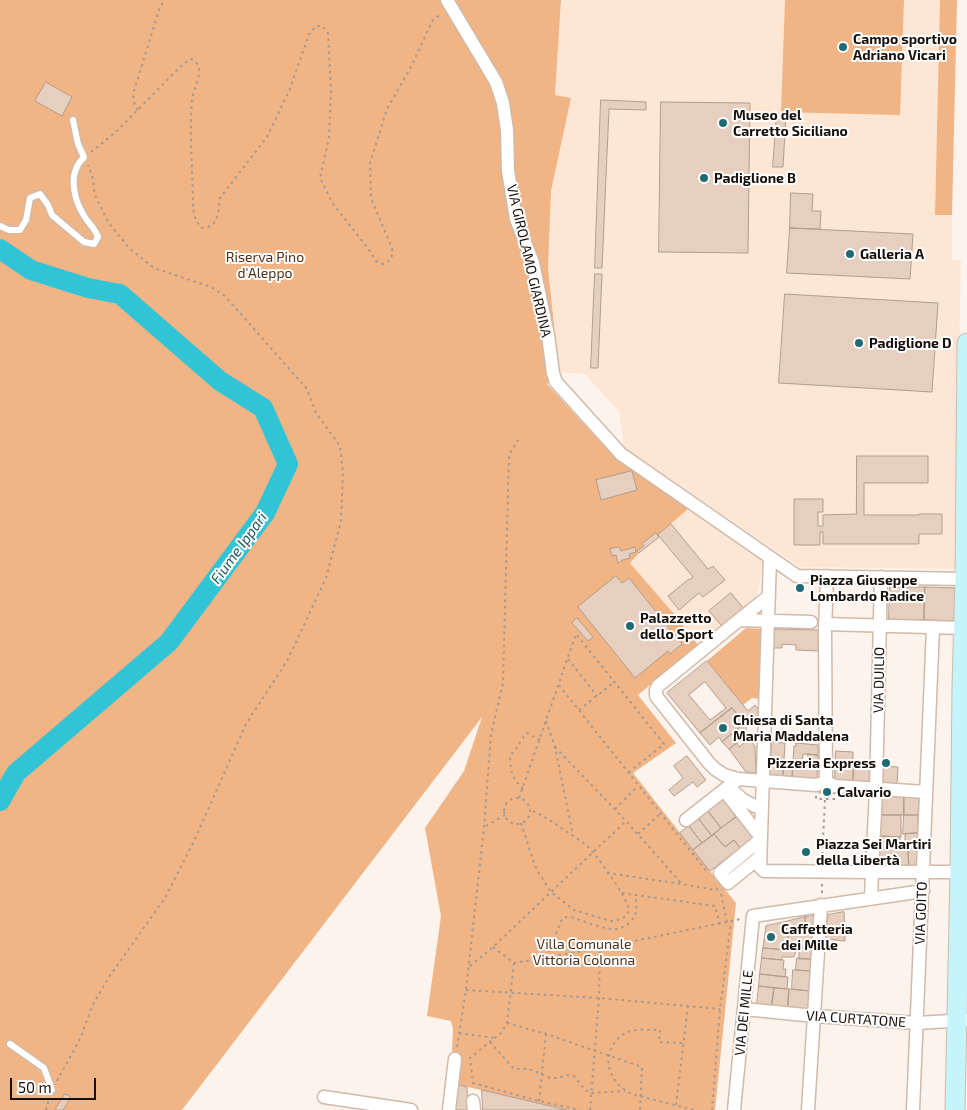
<!DOCTYPE html>
<html>
<head>
<meta charset="utf-8">
<style>
  body { margin:0 }
  #map { position:relative; width:967px; height:1110px; overflow:hidden; background:#fcf3ec; font-family:"Exo 2",sans-serif }
  canvas { display:block }
  .scale { position:absolute; left:10px; top:1078px; width:86px; height:22px; box-sizing:border-box; border:2px solid #170f0a; border-top:0; padding-left:6px; font-size:15px; line-height:18px; white-space:nowrap; color:#170f0a; -webkit-text-stroke:4px #fff; paint-order:stroke }
</style>
</head>
<body>
<div id="map">
<canvas width="967" height="1110"></canvas>
<div class="scale">50 m</div>
</div>
<script>
const context = document.querySelector('canvas').getContext('2d');
context.lineJoin = 'round';
function paint(path, color) { context.fillStyle = color; context.fill(path, 'evenodd'); }
function stroke(path, color, width, dash) { context.strokeStyle = color; context.lineWidth = width; context.lineCap = dash ? 'butt' : 'round'; context.setLineDash(dash || []); context.stroke(path); }
function drawText(font, color, halo, rows, align = 'center') {
  context.font = font + ' "Exo 2",sans-serif'; context.lineWidth = 4; context.setLineDash([]); context.textBaseline = 'middle'; context.strokeStyle = halo; context.fillStyle = color; for (const [text, x, y, turn = 0] of rows) {
    context.save(); context.translate(x, y); context.rotate((+turn || 0) * Math.PI / 180); context.textAlign = isNaN(turn) ? turn : align; if (halo) context.strokeText(text, 0, 0); context.fillText(text, 0, 0); context.restore();
  }
}
paint(new Path2D(`
  M561 0H940L935 214 952 215V260L961 261 957 452 958 569 800 567 624 447 619 412 585 374 559 372 548 268 551 191 571 98 555 96Z
  M688 509 764 562 757 597 698 645 674 614 630 563 658 535Z`), '#fee6d4');
paint(new Path2D(`
  M0 0H561L555 95 571 98 551 191 548 268 559 372 547 384 609 451 628 466 688 509 658 535 659 537 639 553 630 563 674 614 698 645 638 695 676 743 633 773 710 871 736 903 715 1110H567L455 1084 460 1053 452 1052 453 1029 451 1021 427 1016 441 916 425 828 464 771 482 717 182 1110H0Z
  M785 0H904L900 115 781 112Z
  M940 0H957L952 215H935Z
  M746 628 762 629 760 699 752 698 743 705 707 661Z`), '#f0b485');
stroke(new Path2D(`
  M0 249 31 270 88 288 120 294 220 381 263 408 288 464 265 513 169 642 16 773 0 801`), '#30c4d6', 20);
const building = new Path2D(`
  M46 82 72 97 62 116 35 101Z
  M601 100 646 102V110L609 109 602 268H595Z
  M661 102 750 103 748 253 659 252Z
  M777 114H786L783 167H773Z
  M791 193 813 194 812 211H821L820 229 790 228Z
  M790 228 913 234 910 279 787 273Z
  M595 274H602L598 368H591Z
  M785 294 938 303 932 392 779 383Z
  M857 456H928V483H864V515H919V514H942V534H919V544H823V532H820V545H794V499H823V512H818V526H823V515L856 514Z
  M632 471 637 490 601 500 596 480Z
  M671 524 708 569 713 566 725 580 703 597 699 593 679 610 668 596 689 579V580L693 577 658 535Z
  M656 533 659 537 639 553 637 551 644 546 642 544Z
  M619 547 621 551 635 547 636 552 629 554 630 558 622 560V561L618 563 616 555 612 556 610 549Z
  M616 576 622 583 629 578 682 644 670 654 668 651 635 678 578 607Z
  M890 587H925L924 620H889Z
  M925 587 959 588 958 621 924 620Z
  M731 593 743 608 722 626 709 611Z
  M577 618 593 637 588 641 572 623Z
  M774 629 819 630 818 651 796 650V645L782 644V648H773Z
  M707 661 748 711 755 705 761 713 746 725 732 708 700 733 667 693ZM705 682 726 708 710 720 689 695Z
  M732 708 745 723 722 742 719 737 710 745 700 733Z
  M745 723 746 725V735L729 749 722 742Z
  M746 735 755 746 756 773 746 772 729 749 737 743 739 747 745 742 742 739Z
  M772 742 785 743 783 777 770 776Z
  M796 743 818 745V755L803 754 802 762 793 761 794 746H796Z
  M836 751 853 752V762H848L847 767H854L853 782 835 780Z
  M808 754 818 755 817 779 792 778 793 761 808 762Z
  M687 756 706 780 697 787 693 782 674 796 669 790 683 778 674 766Z
  M854 762H870L869 782H853Z
  M784 763 793 764 792 778 783 777Z
  M884 766 898 767 897 785 883 784Z
  M824 789H830L835 791V794L832 793 830 797 827 798 824 797 822 793H819V790H823Z
  M883 796 904 797V815H882Z
  M904 797H919L918 815H904Z
  M723 799 736 817 721 828 708 811Z
  M708 811 721 828 712 836 698 818Z
  M882 815H901V837L880 836Z
  M904 815H918V833L903 834Z
  M736 817 753 838 740 848 734 840 725 847 714 834Z
  M698 818 712 836 702 843 689 826Z
  M689 826 702 843 693 850 680 833Z
  M918 833V844H905V834Z
  M714 834 725 847 734 840 740 848 710 871 693 850Z
  M880 836 900 837 899 849H908L909 867H879Z
  M908 844H918L917 867H909Z
  M844 912 845 941 825 939 828 915Z
  M814 916V929L806 930 805 917Z
  M805 917 806 930 814 929 812 948 796 949V943L789 942 785 922Z
  M785 922 791 950 763 948 766 926Z
  M763 948 796 951 794 957H782L781 960 762 958Z
  M812 948V959H799V949Z
  M762 958 784 960 783 969H786L785 977 760 974Z
  M797 958 812 959 811 971 796 970Z
  M793 970 811 971 810 991 792 989Z
  M760 974 788 977 787 989 759 986Z
  M759 986 774 988 772 1005 757 1004Z
  M774 988 789 989 788 1007 772 1005Z
  M789 989 810 991 809 1009 788 1007Z
  M455 1084 467 1087 468 1110H451Z
  M482 1090 567 1110H483Z
  M65 1094 71 1097 63 1110H55Z`);
paint(building, '#e6cfbe');
stroke(building, '#b39d8d', 1);
const lane = new Path2D(`
  M0 226 9 230H20L26 220 30 198 40 194 48 205 52 215 84 242 94 244 98 237C95 228 87 222 83 214 75 201 70 180 77 167 78 163 82 160 84 157L78 144 73 120
  M10 1044 44 1068 52 1090`);
const street = new Path2D(`
  M447 0 496 82 503 103 507 130 508 171 516 219 533 263 548 335 553 373 556 382 621 454 797 576 965 579
  M770 558 760 867 764 871 872 872 871 898
  M881 577 876 790 872 872H967
  M739 620 769 596
  M811 622 739 620 658 686 656 690V696L709 763 715 769 724 775 738 779 816 785 826 782 835 786 926 792
  M825 624 963 628
  M826 782 825 630 827 576
  M724 790 760 836
  M732 790 743 800 761 809
  M686 820 738 779
  M760 857 728 883 720 873 760 840
  M744 1009 815 1016 917 1023 967 1020
  M324 1097 411 1110
  M473 1101 474 1110
  M449 1110 455 1059
  M734 1110 753 916 923 891
  M808 1110 821 905
  M913 1110 933 627`);
const secondary = new Path2D(`
  M955 1110 960 872 962 688 965 579 967 343`);
stroke(lane, '#d0baa9', 9);
stroke(street, '#d0baa9', 15);
stroke(secondary, '#d0baa9', 21);
stroke(new Path2D(`
  M138 110C134 104 132 98 134 91L159 10 164 0
  M91 152 115 133 183 64 191 59C208 66 193 88 192 100 189 136 193 173 193 209L196 221 202 228 208 227 214 223 218 215 220 198 267 137 289 91 310 32 317 26H322L328 32 331 91 329 138 320 178 333 204 367 247 376 261 383 264C391 261 393 257 392 248L371 198 370 163 387 109 412 65 432 21 441 14
  M568 659 597 696
  M559 685 708 873
  M579 710 614 682
  M546 721 555 747 573 835
  M555 747 626 821 682 884
  M523 789 515 780 511 770 510 759 513 751 518 747 521 740 527 733 540 740
  M816 796V799H837
  M519 798 576 634 664 744 628 773
  M504 811a13 13 0 1 1 26 0a13 13 0 1 1-26 0Z
  M615 809 638 786
  M521 823 534 863 538 872 551 892 574 910 611 921C617 921 628 918 629 910 629 900 595 852 586 845 581 841 575 837 570 834 557 825 545 816 530 810
  M486 826 505 815
  M638 834 660 814
  M822 861 825 799
  M607 873 682 884 715 890 718 889
  M622 893 715 906 720 924
  M822 893V883
  M721 894 727 922
  M493 947 514 963 600 948 741 919
  M546 958 562 919 566 917H571C581 920 605 930 614 929 620 929 623 927 628 924 638 916 637 907 635 895
  M514 963 507 1023 501 1033 470 1058 473 1083 539 1101 580 1110
  M470 966 493 947 626 821
  M466 990 599 998 720 1009
  M507 1023 546 1034 642 1067 640 1110
  M459 1033 494 1038
  M490 1042 514 1069H526L532 1070 550 1078H558L567 1075 574 1076 585 1090 591 1093 625 1091
  M682 1043 659 1042 660 1030C649 1030 636 1028 625 1033 620 1036 615 1041 612 1047 602 1065 614 1086 632 1094L694 1110
  M457 1047 466 990 484 827 491 735 503 683 509 455 518 440
  M57 1081 81 1037 92 1006 109 977 165 898 194 841 246 724 287 661 326 578 341 521 343 473 340 446 316 413 307 389 225 296 211 287 154 268 130 249 108 222 95 195 92 175 88 165
  M539 1101 546 1034
  M676 1105 688 1006
  M46 1110 49 1099
  M590 1110 599 998 600 948
  M712 1110 720 1009 731 922`), '#a39a94', 2, [2.5, 4]);
stroke(lane, '#fff', 6);
stroke(street, '#fff', 12);
stroke(secondary, '#c5f4fa', 19);
for (const [x, y, r, color] of [
  [843,47,5,"#1f6a73"],
  [723,123,5,"#1f6a73"],
  [704,178,5,"#1f6a73"],
  [850,254,5,"#1f6a73"],
  [859,343,5,"#1f6a73"],
  [800,588,5,"#1f6a73"],
  [630,626,5,"#1f6a73"],
  [723,728,5,"#1f6a73"],
  [886,763,5,"#1f6a73"],
  [827,792,5,"#1f6a73"],
  [806,852,5,"#1f6a73"],
  [771,937,5,"#1f6a73"]
]) { const dot = new Path2D(); dot.arc(x, y, r, 0, 2 * Math.PI); context.fillStyle = color; context.fill(dot); stroke(dot, '#fff', 2); }
drawText('bold 14px', '#170f0a', '#fff', [
  ["Campo sportivo",853,39],
  ["Adriano Vicari",853,55],
  ["Museo del",733,115],
  ["Carretto Siciliano",733,131],
  ["Padiglione B",714,178],
  ["Galleria A",860,254],
  ["Padiglione D",869,343],
  ["Piazza Giuseppe",810,580],
  ["Lombardo Radice",810,596],
  ["Palazzetto",640,618],
  ["dello Sport",640,634],
  ["Chiesa di Santa",733,720],
  ["Maria Maddalena",733,736],
  ["Pizzeria Express",876,763,"right"],
  ["Calvario",837,792],
  ["Piazza Sei Martiri",816,844],
  ["della Libertà",816,860],
  ["Caffetteria",781,929],
  ["dei Mille",781,945]
], 'left');
drawText('14px', '#4f3016', '#fff', [
  ["Riserva Pino",265,257],
  ["d'Aleppo",265,273],
  ["Villa Comunale",584,944],
  ["Vittoria Colonna",584,960]
]);
drawText('14px', '#170f0a', '#fff', [
  ["VIA GIROLAMO GIARDINA",529,261,77],
  ["VIA DUILIO",879,680,-89],
  ["VIA GOITO",921,913,-88],
  ["VIA DEI MILLE",744,1013,-84],
  ["VIA CURTATONE",856,1019,4]
]);
drawText('italic 15px', '#205a61', '#fff', [
  ["Fiume Ippari",239,548,-54]
]);
</script>
</body>
</html>
